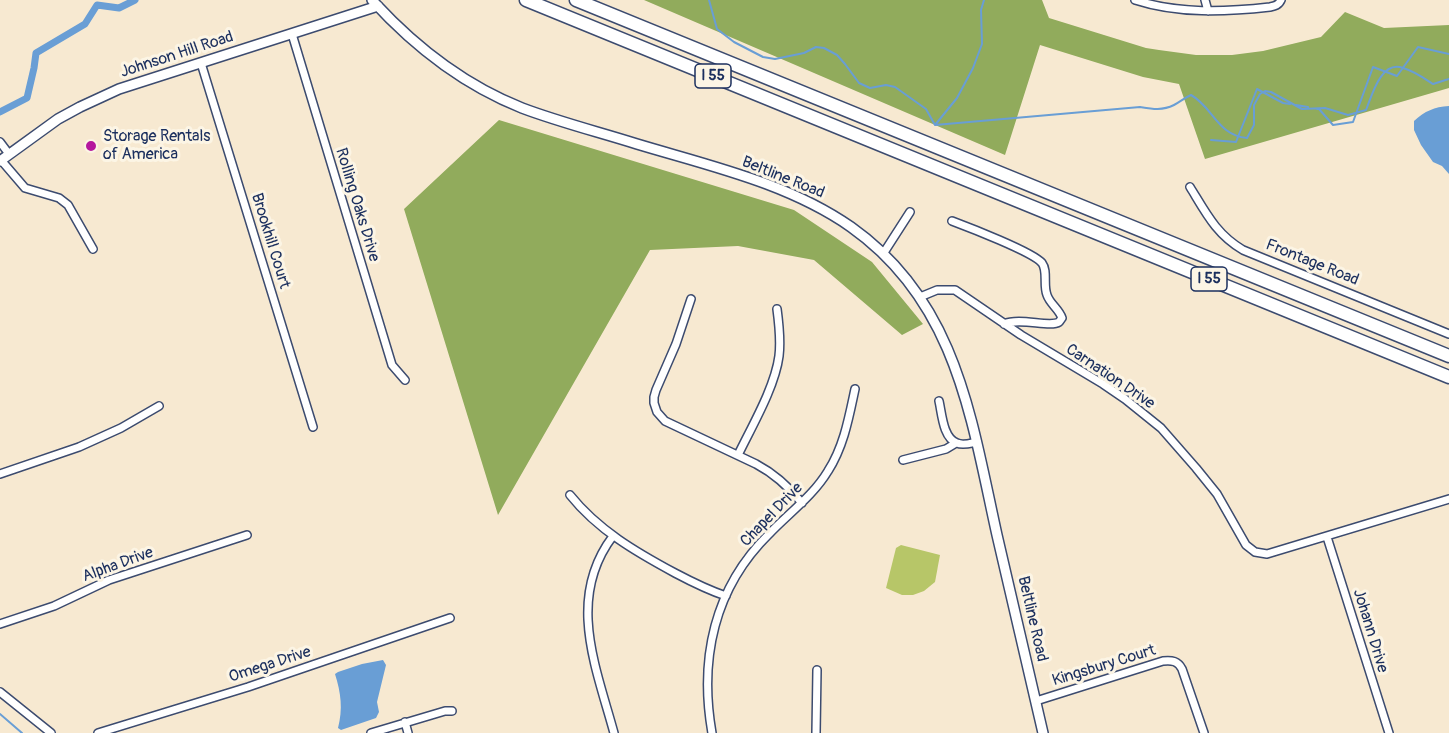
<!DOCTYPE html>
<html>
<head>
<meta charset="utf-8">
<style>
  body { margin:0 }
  canvas { display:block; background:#f7e9d1 }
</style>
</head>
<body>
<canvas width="1449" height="733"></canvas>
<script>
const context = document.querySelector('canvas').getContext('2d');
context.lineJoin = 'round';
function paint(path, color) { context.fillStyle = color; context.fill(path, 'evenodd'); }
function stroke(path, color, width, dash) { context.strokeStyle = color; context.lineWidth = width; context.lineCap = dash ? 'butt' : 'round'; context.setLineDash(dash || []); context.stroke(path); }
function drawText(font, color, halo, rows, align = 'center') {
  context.font = font + ' Pangolin,sans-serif'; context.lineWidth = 6; context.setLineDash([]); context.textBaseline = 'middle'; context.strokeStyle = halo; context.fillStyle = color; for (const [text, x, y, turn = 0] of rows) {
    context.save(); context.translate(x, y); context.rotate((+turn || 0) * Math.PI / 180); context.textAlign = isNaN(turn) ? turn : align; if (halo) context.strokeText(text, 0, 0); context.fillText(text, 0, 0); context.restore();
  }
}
paint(new Path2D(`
  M901 545 940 555 935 582 924 591 913 595H902L886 588 896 548Z`), '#b7c668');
paint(new Path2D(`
  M644 0H1042L1049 18 1146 48 1159 50 1196 55H1232L1263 51 1321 37 1345 12 1384 28 1449 25V88L1205 159 1179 84 1143 77 1040 45 1005 155Z
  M499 120 794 210 872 262 923 324 902 335 814 260 738 246 650 250 498 515 404 209Z`), '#91ab5c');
paint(new Path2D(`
  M1449 106V174L1442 166 1433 162 1421 145 1414 130V121C1425 111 1434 107 1449 106Z
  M383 660 386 665 377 702 379 712 376 718 341 730 338 728C343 709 341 693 335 674L338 672 362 664Z`), '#699ed5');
stroke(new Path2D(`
  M709 0 717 29 734 42 763 57 775 59 804 53 816 47 824 48 837 55 845 64 859 83 870 88 886 85 895 87 926 109 935 125
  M1296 105 1308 107
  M1317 109H1319L1333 125 1353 122 1373 67 1397 76 1418 47 1449 54
  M935 125 1140 107C1152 109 1162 111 1174 105 1180 102 1184 98 1191 95 1213 107 1217 135 1247 138L1254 125V105L1260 94 1265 91 1271 92 1302 109 1325 108 1348 115 1366 110C1372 95 1381 60 1403 68 1414 71 1424 78 1433 84L1449 79
  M935 125 957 98 973 68 982 44 981 10 984 0
  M1211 140 1236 142 1257 89 1283 103 1290 104
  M0 714 22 733`), '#699ed5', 2);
stroke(new Path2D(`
  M0 112 27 98 34 68 36 53 85 24 97 5 119 8 135 0`), '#699ed5', 7);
const street = new Path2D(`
  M1135 0C1178 14 1225 12 1270 7 1275 6 1279 5 1281 0
  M1205 0 1208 11
  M292 34 392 365 405 380
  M201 63 313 427
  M0 142 9 154
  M1 160 25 188 59 198 68 205 93 249
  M1190 187C1206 213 1216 234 1243 250L1449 334
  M952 221C968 227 1033 252 1042 263 1048 271 1043 285 1047 295 1050 304 1059 309 1062 318 1061 319 1060 321 1059 322 1050 328 1020 317 1004 324
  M883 254 910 212
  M920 297 937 290H955L1021 335 1103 384 1125 399 1161 428 1196 468 1217 494 1246 545 1255 552 1267 554 1449 499
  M691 299 676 344 656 390 654 397V403L657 412 665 421 756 464C775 474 789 487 802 503
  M939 401C942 414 943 438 957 443 963 446 971 443 977 442
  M738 455C752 426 775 387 779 356 781 340 779 324 777 309
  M903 460 946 449 956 443
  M0 474 79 447 121 428 159 406
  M570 495C598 530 636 552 675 573 692 582 708 590 726 596
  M613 536C566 598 596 667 614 733
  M1327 537 1389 733
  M0 624 54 606 109 580 247 535
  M0 692 51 733
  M1036 701 1163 661C1172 660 1178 661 1182 669L1204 733
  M405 722 408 733
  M98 733 248 687 450 618
  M371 733 445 711H452
  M712 733C699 659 714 588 769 534 789 513 813 496 828 471 844 446 849 417 855 389
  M816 733 817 670`);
const secondary = new Path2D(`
  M372 0C413 45 464 85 522 108 559 122 599 132 637 144 710 166 788 183 851 227 957 302 971 418 997 535 1012 601 1028 667 1043 733
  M0 161 58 119 80 107 119 89 378 6`);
const highway = new Path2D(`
  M526 0 1449 377
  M576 0 1449 356`);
stroke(street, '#3c4b6f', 10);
stroke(secondary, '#3c4b6f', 12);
stroke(highway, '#3c4b6f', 15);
stroke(street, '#fff', 7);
stroke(secondary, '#fff', 9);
stroke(highway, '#fff', 12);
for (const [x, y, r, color] of [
  [91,146,6,"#b5179e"]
]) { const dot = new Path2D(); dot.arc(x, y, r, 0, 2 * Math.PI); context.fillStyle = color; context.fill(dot); stroke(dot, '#fcf5e5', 2); }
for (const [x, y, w] of [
  [713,76,36],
  [1209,279,36]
]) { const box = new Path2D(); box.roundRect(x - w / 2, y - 12, w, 24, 4.5); context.fillStyle = '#fcf5e5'; context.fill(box); stroke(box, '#1b2f5e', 1.5); }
drawText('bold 15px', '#1b2f5e', null, [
  ["I 55",713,76],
  ["I 55",1209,279]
]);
drawText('16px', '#1b2f5e', '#fcf5e5', [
  ["Johnson Hill Road",177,55,-18],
  ["Beltline Road",783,178,22],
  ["Rolling Oaks Drive",357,205,73],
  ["Brookhill Court",270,241,73],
  ["Frontage Road",1312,263,22],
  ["Carnation Drive",1110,377,34],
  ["Chapel Drive",772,515,-46],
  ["Alpha Drive",118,565,-20],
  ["Beltline Road",1032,619,77],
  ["Johann Drive",1370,631,73],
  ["Omega Drive",270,665,-18],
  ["Kingsbury Court",1104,666,-17]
]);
drawText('16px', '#1b2f5e', '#fcf5e5', [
  ["Storage Rentals",103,137],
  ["of America",103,155]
], 'left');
</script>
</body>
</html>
